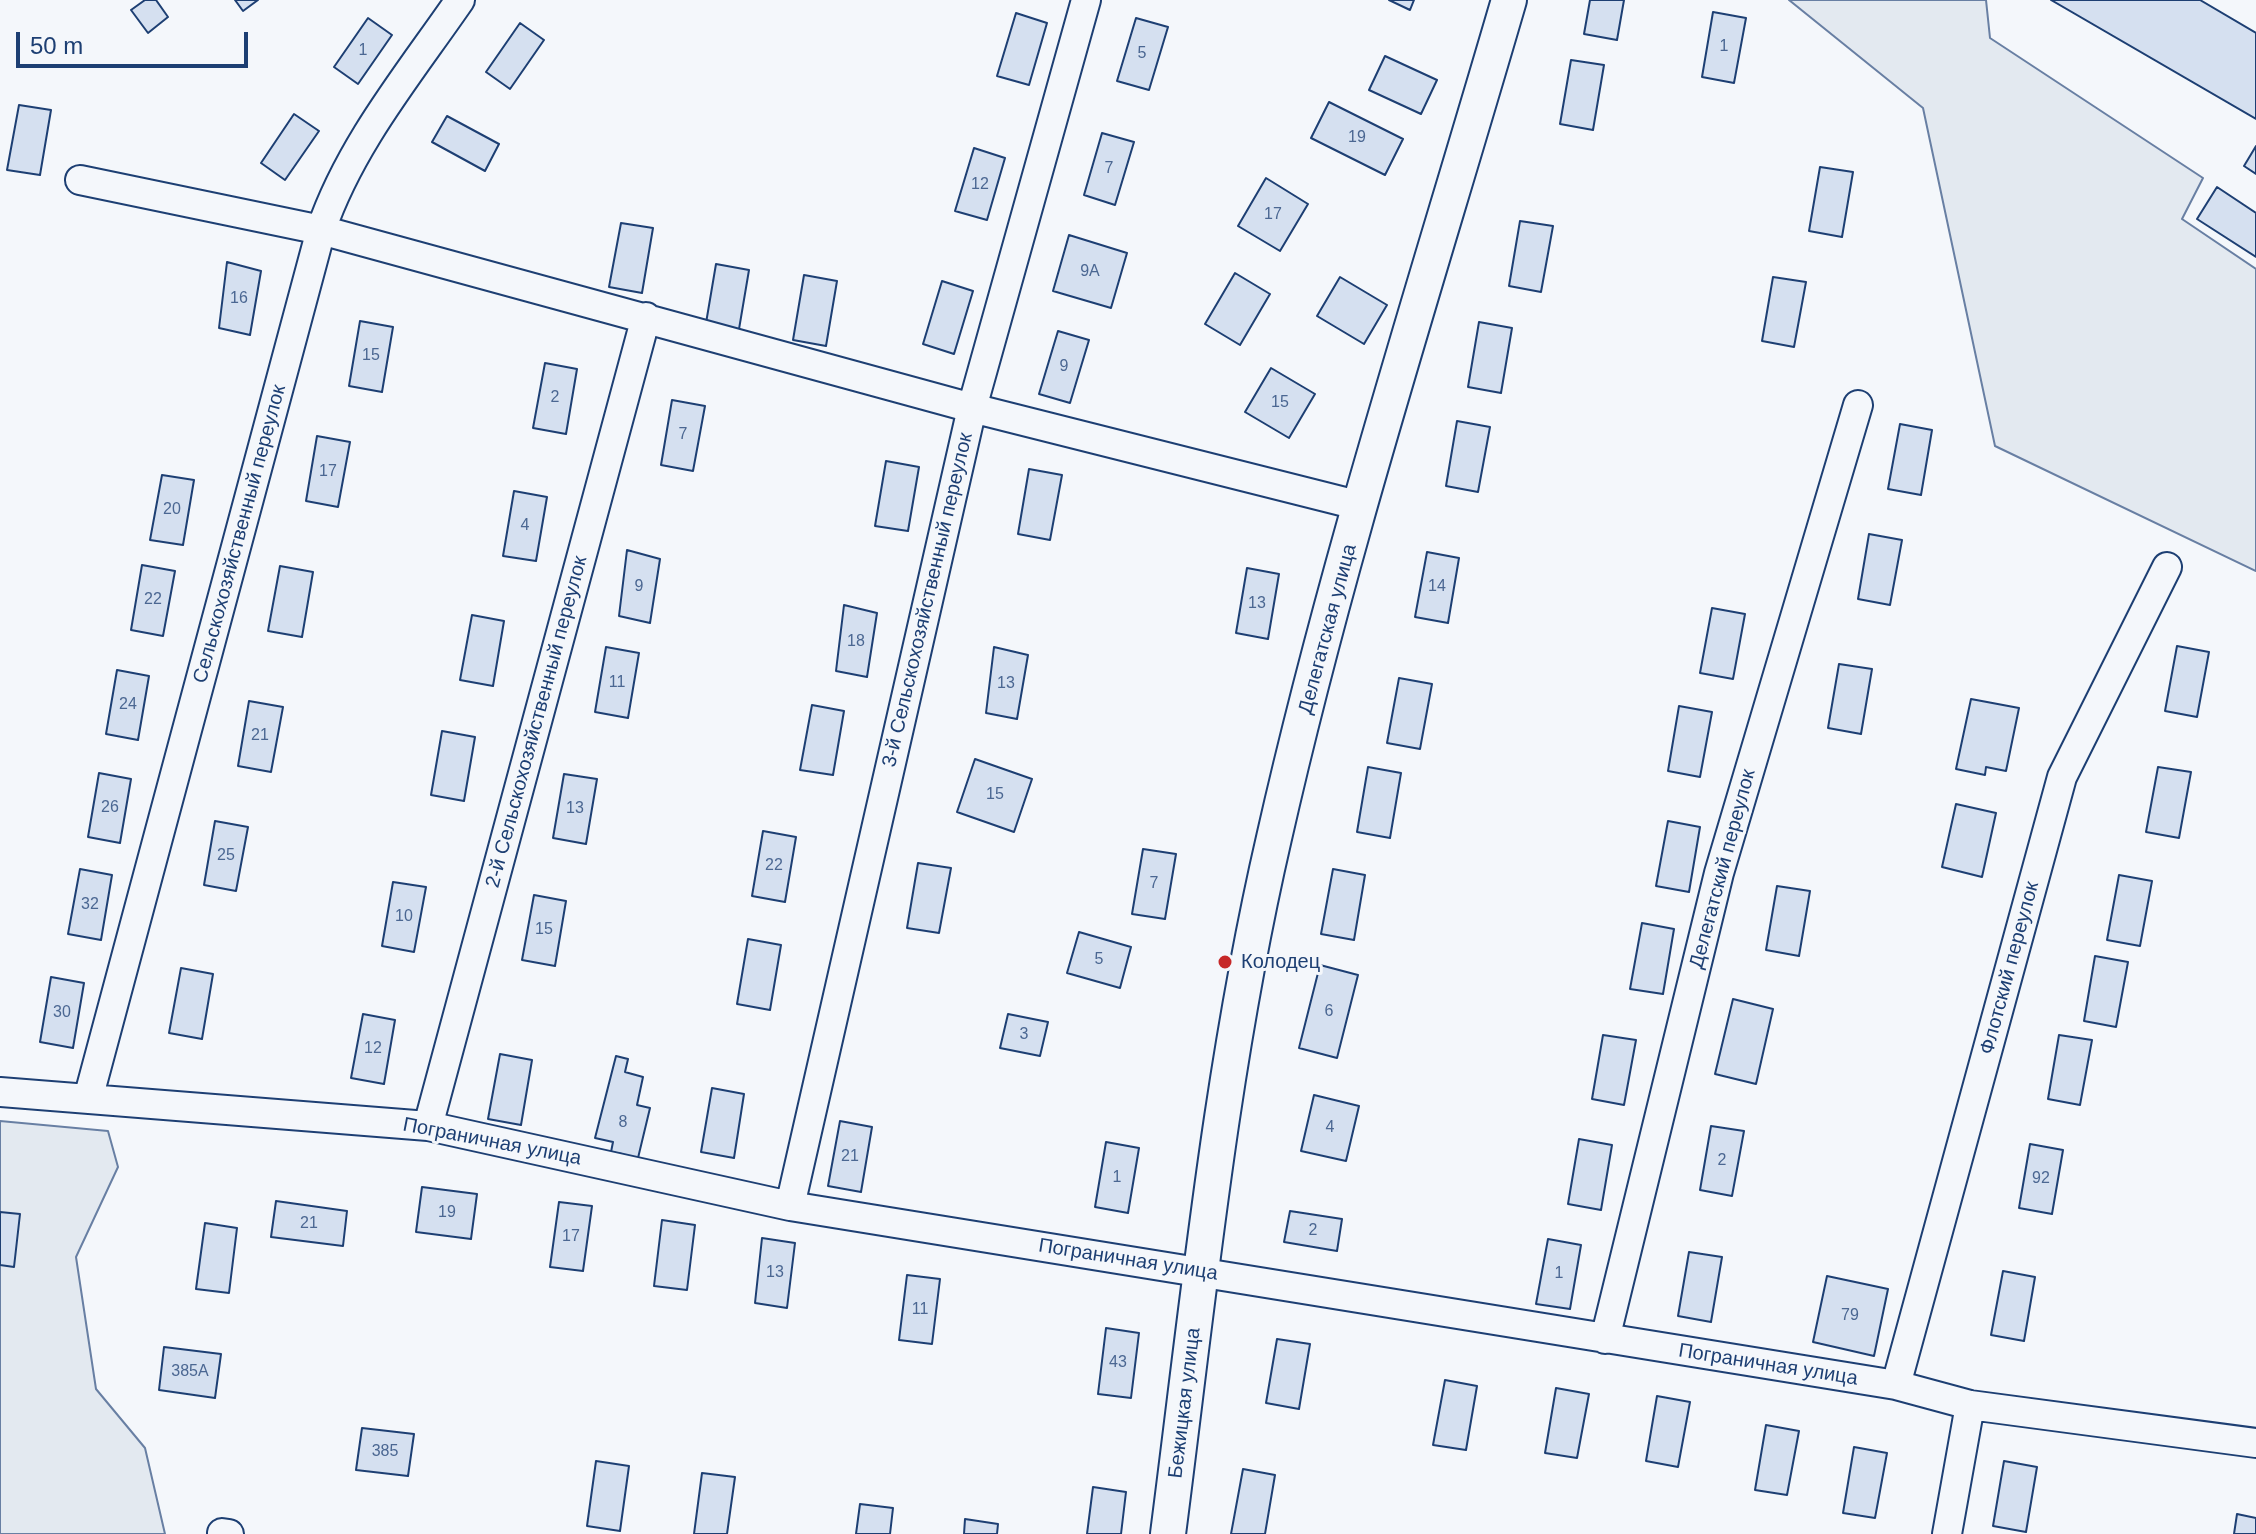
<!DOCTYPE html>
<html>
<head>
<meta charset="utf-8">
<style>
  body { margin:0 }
  #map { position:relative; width:2256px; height:1534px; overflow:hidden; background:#f4f7fb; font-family:Helvetica,sans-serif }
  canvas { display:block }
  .scale { position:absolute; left:16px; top:32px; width:232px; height:36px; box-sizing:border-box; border:4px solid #1d3f73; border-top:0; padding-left:10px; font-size:24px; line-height:28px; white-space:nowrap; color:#1d3f73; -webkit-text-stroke:6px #f4f7fb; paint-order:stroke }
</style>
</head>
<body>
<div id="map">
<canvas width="2256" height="1534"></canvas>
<div class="scale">50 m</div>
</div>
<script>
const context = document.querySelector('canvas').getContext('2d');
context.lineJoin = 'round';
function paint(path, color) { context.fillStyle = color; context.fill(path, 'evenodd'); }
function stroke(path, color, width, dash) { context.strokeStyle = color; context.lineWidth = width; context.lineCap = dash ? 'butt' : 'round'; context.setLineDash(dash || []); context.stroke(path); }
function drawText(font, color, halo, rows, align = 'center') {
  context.font = font + ' Helvetica,sans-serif'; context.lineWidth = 6; context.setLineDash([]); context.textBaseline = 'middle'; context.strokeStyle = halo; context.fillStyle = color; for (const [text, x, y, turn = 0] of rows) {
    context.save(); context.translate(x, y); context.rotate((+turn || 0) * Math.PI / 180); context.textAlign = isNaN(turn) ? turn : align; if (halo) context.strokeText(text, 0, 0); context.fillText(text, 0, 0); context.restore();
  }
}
const green = new Path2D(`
  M1789 0H1986L1990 38 2203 178 2182 219 2256 269V571L1995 446 1923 108Z
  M0 1121 108 1131 118 1167 76 1257 96 1389 145 1448 165 1534H0Z`);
paint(green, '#e3e9f0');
stroke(green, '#687fa3', 2);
const building = new Path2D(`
  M145 0H156L168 17 148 33 131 10Z
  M235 0H258L243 11Z
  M1389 0H1414L1410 10Z
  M1590 0H1624L1617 40 1584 34Z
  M2051 0H2200L2256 33V119Z
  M1713 12 1746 18 1734 83 1702 77Z
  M1016 13 1047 23 1029 85 997 76Z
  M368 18 392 35 358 84 334 67Z
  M1136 18 1168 27 1149 90 1117 81Z
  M520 23 544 40 510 89 486 72Z
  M1385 56 1437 80 1421 114 1369 90Z
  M1571 60 1604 65 1593 130 1560 124Z
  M1329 102 1403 139 1385 175 1311 138Z
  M19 105 51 110 40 175 7 170Z
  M294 114 319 131 285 180 261 163Z
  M447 116 499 144 485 171 432 142Z
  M1102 133 1134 142 1115 205 1084 195Z
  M2256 146V174L2244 166Z
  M974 148 1005 158 987 220 955 211Z
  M1820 167 1853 172 1842 237 1809 231Z
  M1266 178 1308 204 1280 251 1238 226Z
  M2217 187 2256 213V257L2197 219Z
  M1520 221 1553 226 1541 292 1509 286Z
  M621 223 653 228 642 293 609 287Z
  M1069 235 1127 253 1111 308 1053 291Z
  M227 262 261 271 250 335 219 328Z
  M716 264 749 270 738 335 705 329Z
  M1235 273 1270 294 1240 345 1205 324Z
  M804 275 837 281 826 346 793 340Z
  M1340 277 1387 305 1364 344 1317 316Z
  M1773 277 1806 282 1794 347 1762 341Z
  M942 281 973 291 954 354 923 344Z
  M360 321 393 327 382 392 349 386Z
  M1479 322 1512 328 1501 393 1468 387Z
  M1058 331 1089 340 1070 403 1039 394Z
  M545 363 577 369 566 434 533 428Z
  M1271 368 1315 394 1289 438 1245 412Z
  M672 400 705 406 693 471 661 465Z
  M1457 421 1490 427 1478 492 1446 486Z
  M1900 424 1932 430 1921 495 1888 489Z
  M317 436 350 442 338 507 306 501Z
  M886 461 919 467 908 531 875 526Z
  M1029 469 1062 475 1050 540 1018 534Z
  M162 475 194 480 183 545 150 540Z
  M514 491 547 497 536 561 503 556Z
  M1869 534 1902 540 1890 605 1858 599Z
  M627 550 660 559 650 623 619 616Z
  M1427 552 1459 558 1448 623 1415 617Z
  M142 565 175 571 163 636 131 630Z
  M280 566 313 572 302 637 268 631Z
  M1247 568 1279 574 1268 639 1236 633Z
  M844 605 877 613 867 677 836 671Z
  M1712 608 1745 614 1733 679 1700 673Z
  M472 615 504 621 493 686 460 680Z
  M2177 646 2209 652 2197 717 2165 711Z
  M606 647 639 653 628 718 595 712Z
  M994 647 1028 655 1017 719 986 713Z
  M1839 664 1872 669 1861 734 1828 728Z
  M117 670 149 676 138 740 106 734Z
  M1399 678 1432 684 1420 749 1387 743Z
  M1971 699 2019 708 2006 771 1986 767 1985 775 1956 769Z
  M249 701 283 707 271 772 238 766Z
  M812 705 844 711 833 775 800 770Z
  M1679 706 1712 712 1700 777 1668 771Z
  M442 731 475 737 464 801 431 795Z
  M975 759 1032 779 1014 832 957 812Z
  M1368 767 1401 773 1390 838 1357 832Z
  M2158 767 2191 772 2179 838 2146 832Z
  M99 773 131 779 120 843 88 837Z
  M564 774 597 779 586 844 553 838Z
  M1956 804 1996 813 1982 877 1942 867Z
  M215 821 248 827 236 891 204 885Z
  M1668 821 1700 827 1689 892 1656 886Z
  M763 831 796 837 785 902 752 896Z
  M1143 849 1176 854 1165 919 1132 914Z
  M918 863 951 868 939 933 907 928Z
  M80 869 112 875 101 940 68 934Z
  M1333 869 1365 875 1354 940 1321 934Z
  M2119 875 2152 881 2140 946 2107 940Z
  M393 882 426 887 414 952 382 946Z
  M1777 886 1810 891 1799 956 1766 950Z
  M534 895 566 901 555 966 522 960Z
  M1642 923 1674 929 1663 994 1630 989Z
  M1079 932 1131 947 1120 988 1067 973Z
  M748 939 781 945 770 1010 737 1004Z
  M2095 956 2128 962 2116 1027 2084 1021Z
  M1320 965 1358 975 1337 1058 1299 1048Z
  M181 968 213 974 202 1039 169 1033Z
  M51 977 84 983 73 1048 40 1042Z
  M1733 999 1773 1009 1756 1084 1715 1074Z
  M363 1014 395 1020 384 1084 351 1078Z
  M1008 1014 1048 1022 1040 1056 1000 1048Z
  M1603 1035 1636 1040 1624 1105 1592 1099Z
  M2059 1035 2092 1040 2080 1105 2048 1099Z
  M500 1054 532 1060 521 1125 488 1119Z
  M616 1056 628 1059 625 1072 643 1077 637 1105 650 1108 638 1158H621L622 1154 611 1152 613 1142 595 1138Z
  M712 1088 744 1094 734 1158 701 1152Z
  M1314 1095 1359 1106 1346 1161 1301 1151Z
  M840 1121 872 1127 861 1192 828 1186Z
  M1711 1126 1744 1131 1732 1196 1700 1190Z
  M1579 1139 1612 1145 1601 1210 1568 1204Z
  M1106 1142 1139 1148 1128 1213 1095 1207Z
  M2030 1144 2063 1150 2052 1214 2019 1208Z
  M422 1187 477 1194 471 1239 416 1232Z
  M276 1201 347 1211 343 1246 271 1237Z
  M559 1202 592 1206 583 1271 550 1267Z
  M1290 1211 1342 1219 1337 1251 1284 1242Z
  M0 1212 20 1214 14 1267 0 1265Z
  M662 1220 695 1225 687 1290 654 1286Z
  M205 1223 237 1228 229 1293 196 1289Z
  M762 1238 795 1243 787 1308 755 1303Z
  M1548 1239 1581 1245 1570 1309 1536 1304Z
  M1689 1252 1722 1257 1711 1322 1678 1316Z
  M2003 1271 2035 1277 2024 1341 1991 1335Z
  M907 1275 940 1279 932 1344 899 1340Z
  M1827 1276 1888 1289 1874 1356 1813 1342Z
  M1106 1328 1139 1333 1131 1398 1098 1394Z
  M1277 1339 1310 1344 1299 1409 1266 1403Z
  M164 1347 221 1354 215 1398 159 1390Z
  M1445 1380 1477 1386 1466 1450 1433 1445Z
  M1556 1388 1589 1394 1577 1458 1545 1453Z
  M1657 1396 1690 1402 1678 1467 1646 1461Z
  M1766 1425 1799 1431 1787 1495 1755 1490Z
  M362 1428 414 1434 408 1476 356 1470Z
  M1854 1447 1887 1453 1875 1518 1843 1513Z
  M596 1461 629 1466 620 1531 587 1526Z
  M2004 1461 2037 1467 2026 1532 1993 1526Z
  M1243 1469 1275 1475 1265 1534H1231Z
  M702 1473 735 1477 727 1534H694Z
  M1093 1487 1126 1492 1121 1534H1087Z
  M860 1504 893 1508 890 1534H856Z
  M2237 1514 2256 1518V1534H2234Z
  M965 1519 998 1524 997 1534H964Z`);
paint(building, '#d5e0f0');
stroke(building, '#1d3f73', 2);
const minor = new Path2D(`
  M80 180 321 230 972 408 1361 506
  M0 1092 428 1126 790 1206 1896 1385 1970 1405 2256 1443
  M88 1099 321 230C350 145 409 74 460 0
  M428 1126 646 317
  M790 1206 972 408 1086 0
  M1605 1339 1719 873 1858 405
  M1896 1385 2062 777 2167 567
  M222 1533 229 1534
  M1947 1534 1970 1405`);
const tertiary = new Path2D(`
  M1168 1534C1198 1302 1221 1067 1274 838 1338 555 1428 278 1509 0`);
stroke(minor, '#1d3f73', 32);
stroke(tertiary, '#1d3f73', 38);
stroke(minor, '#f4f7fb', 28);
stroke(tertiary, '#f4f7fb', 34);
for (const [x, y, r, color] of [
  [1225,962,8,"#c62828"]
]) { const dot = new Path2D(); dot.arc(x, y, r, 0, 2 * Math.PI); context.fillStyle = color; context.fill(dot); stroke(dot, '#f4f7fb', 3); }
drawText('16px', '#4b6792', null, [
  ["1",1724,47],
  ["1",363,51],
  ["5",1142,54],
  ["19",1357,138],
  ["7",1109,169],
  ["12",980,185],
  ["17",1273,215],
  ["9А",1090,272],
  ["16",239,299],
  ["15",371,356],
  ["9",1064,367],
  ["2",555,398],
  ["15",1280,403],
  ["7",683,435],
  ["17",328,472],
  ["20",172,510],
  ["4",525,526],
  ["9",639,587],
  ["14",1437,587],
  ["22",153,600],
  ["13",1257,604],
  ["18",856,642],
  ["11",617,683],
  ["13",1006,684],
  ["24",128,705],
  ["21",260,736],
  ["15",995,795],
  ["26",110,808],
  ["13",575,809],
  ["25",226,856],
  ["22",774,866],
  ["7",1154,884],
  ["32",90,905],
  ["10",404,917],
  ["15",544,930],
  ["5",1099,960],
  ["6",1329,1012],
  ["30",62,1013],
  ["3",1024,1035],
  ["12",373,1049],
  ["8",623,1123],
  ["4",1330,1128],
  ["21",850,1157],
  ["2",1722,1161],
  ["1",1117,1178],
  ["92",2041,1179],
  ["19",447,1213],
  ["21",309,1224],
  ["2",1313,1231],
  ["17",571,1237],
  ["13",775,1273],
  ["1",1559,1274],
  ["11",920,1310],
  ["79",1850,1316],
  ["43",1118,1363],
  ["385А",190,1372],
  ["385",385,1452]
]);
drawText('20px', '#1d3f73', '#f4f7fb', [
  ["Сельскохозяйственный переулок",240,534,-75],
  ["3-й Сельскохозяйственный переулок",928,600,-77],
  ["Делегатская улица",1328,629,-75],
  ["2-й Сельскохозяйственный переулок",537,722,-75],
  ["Делегатский переулок",1723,869,-75],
  ["Флотский переулок",2010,968,-75],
  ["Пограничная улица",492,1142,11],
  ["Пограничная улица",1128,1260,9],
  ["Пограничная улица",1768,1365,9],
  ["Бежицкая улица",1185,1403,-83]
]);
drawText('20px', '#1d3f73', '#f4f7fb', [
  ["Колодец",1241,962]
], 'left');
</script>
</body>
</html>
